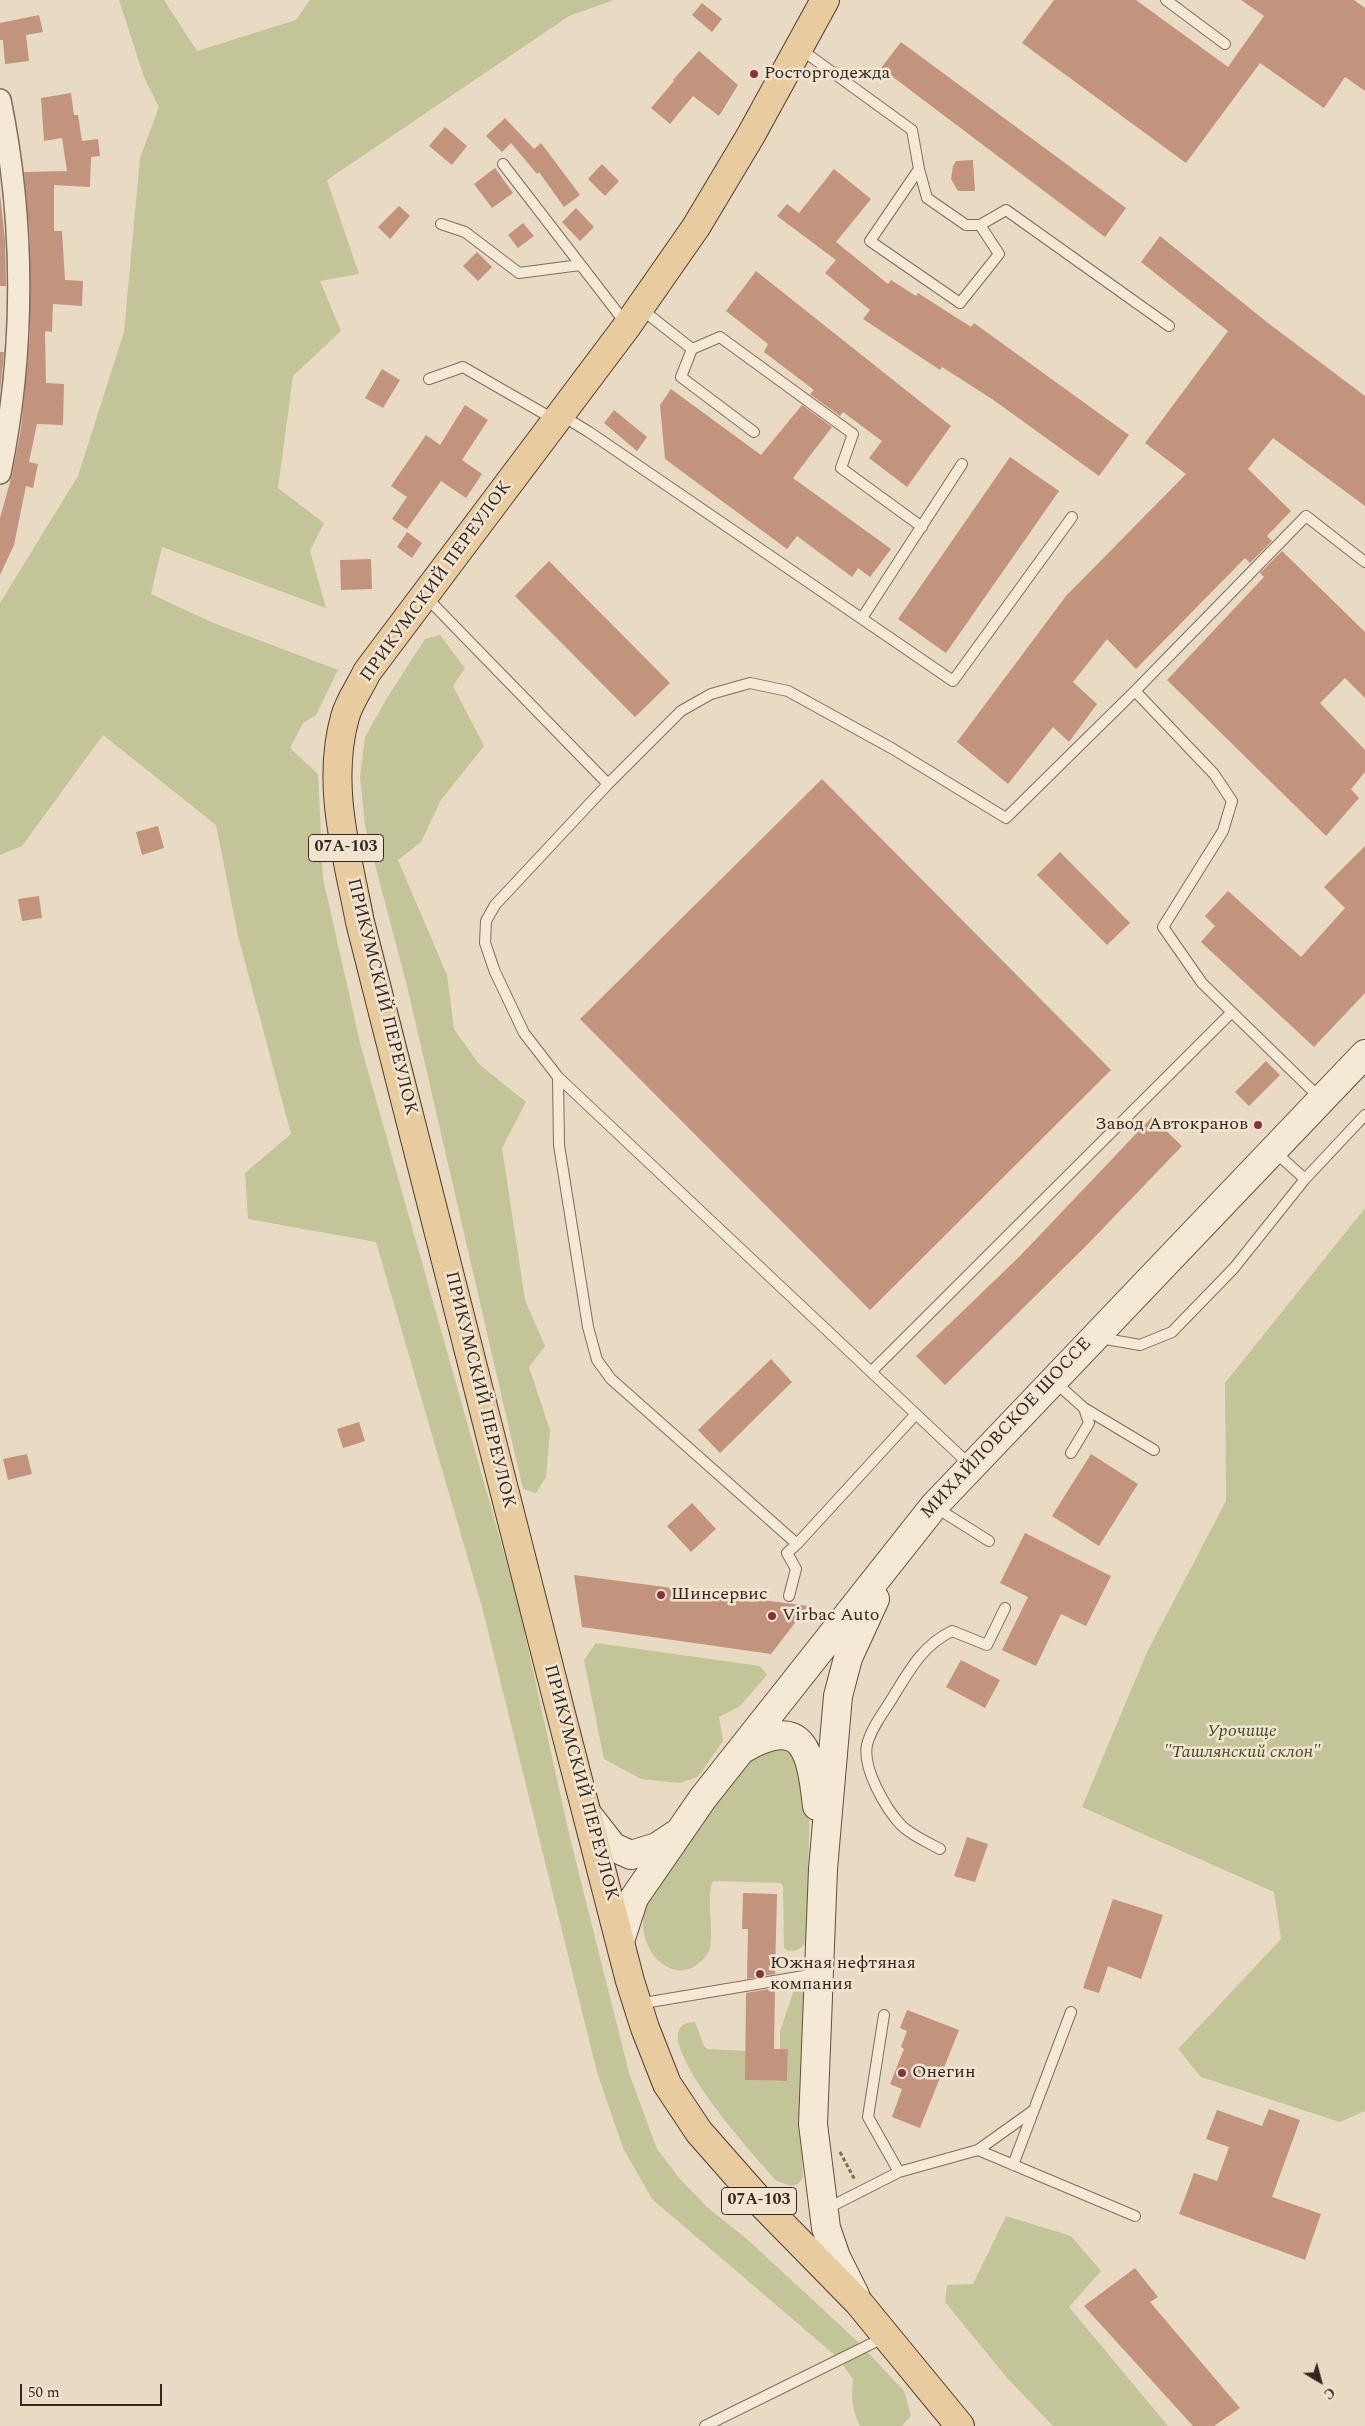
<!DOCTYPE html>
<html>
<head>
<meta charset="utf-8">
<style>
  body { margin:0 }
  #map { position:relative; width:1365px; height:2426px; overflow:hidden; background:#e8dac3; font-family:Spectral,serif }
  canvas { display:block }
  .north { position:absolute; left:1295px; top:2356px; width:50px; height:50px; -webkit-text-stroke:4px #f1e5d1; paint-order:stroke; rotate:143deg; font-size:14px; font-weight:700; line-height:20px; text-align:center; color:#32261e }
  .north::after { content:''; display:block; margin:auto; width:18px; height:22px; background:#32261e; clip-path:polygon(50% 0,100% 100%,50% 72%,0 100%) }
  .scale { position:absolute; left:20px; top:2384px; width:142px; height:22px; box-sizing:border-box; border:2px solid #32261e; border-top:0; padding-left:6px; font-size:15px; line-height:18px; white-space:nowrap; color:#32261e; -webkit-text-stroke:4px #f1e5d1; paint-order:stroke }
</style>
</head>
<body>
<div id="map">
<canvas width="1365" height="2426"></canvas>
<div class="north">С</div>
<div class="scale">50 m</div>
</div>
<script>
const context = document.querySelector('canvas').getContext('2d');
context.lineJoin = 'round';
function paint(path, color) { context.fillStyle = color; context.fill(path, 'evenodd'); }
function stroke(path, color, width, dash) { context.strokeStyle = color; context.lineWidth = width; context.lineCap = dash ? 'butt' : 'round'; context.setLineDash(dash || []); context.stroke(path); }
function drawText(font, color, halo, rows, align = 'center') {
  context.font = font + ' Spectral,serif'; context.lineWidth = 5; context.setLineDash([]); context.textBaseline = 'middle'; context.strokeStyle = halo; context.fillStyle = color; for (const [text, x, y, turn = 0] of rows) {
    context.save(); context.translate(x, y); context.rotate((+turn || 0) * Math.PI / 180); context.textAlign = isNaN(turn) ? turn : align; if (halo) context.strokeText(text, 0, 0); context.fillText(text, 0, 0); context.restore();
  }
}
paint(new Path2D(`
  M119 0H164L197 51 296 20 310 0H614L569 16 327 180 359 274 320 281 341 331 293 376 278 488 324 523 310 551 326 608 162 547 151 594 211 622 338 670 316 715 303 723 290 748 318 774 323 878 360 1043 518 1603 570 1838 629 2073 657 2149 680 2179 707 2207 748 2240 857 2341 904 2391 911 2416 902 2426H860C852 2410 851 2397 853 2379L837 2357 652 2199 623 2148 597 2072 482 1607 376 1242 248 1219 245 1173 291 1134 238 936 216 825 103 735 22 846 0 855V603L78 476 124 332 140 158 159 107 144 77Z
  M440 635 465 668 453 686 484 746 441 800 421 842 398 860 447 975 454 1029 479 1064 526 1102 502 1148 525 1300 545 1346 529 1367 550 1430 546 1477 536 1493 523 1489 408 990 365 826 360 777 365 737 387 698 425 639Z
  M1365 1208V2111L1340 2122 1201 2077 1178 2049 1281 1939 1274 1892 1082 1807 1147 1652 1226 1501 1225 1383Z
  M596 1643 760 1666 767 1675 740 1706 719 1717 723 1741 698 1777 679 1783 641 1779 604 1759 584 1660Z
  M772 1748 783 1750 795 1757 810 1782 807 1940C802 1948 798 1951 788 1951L784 1948 783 1886 780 1883 713 1881C705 1896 716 1941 708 1953 686 1986 651 1967 644 1934 641 1918 646 1900 650 1885L745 1762Z
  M794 1990H799L804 1994 805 1998 800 2108 803 2178 798 2184 791 2186 777 2181C764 2167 632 2023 695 2022L704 2046 707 2049 746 2051 745 2080 787 2081 788 2049H780V2031Z
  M1006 2216 1071 2236 1101 2271 1069 2307 1168 2426H1053L1008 2379 945 2302 947 2285 973 2284Z`), '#c3c598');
paint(new Path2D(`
  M1054 0H1136L1228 67 1264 16 1241 0H1354L1365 8V91L1345 77 1324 108 1260 63 1186 163 1022 43Z
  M702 3 722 19 712 32 692 15Z
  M39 15 43 32 26 35 29 61 5 64 3 40H0V23Z
  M901 42 1126 208 1105 237 881 68Z
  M699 51 738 85 719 116 693 96 670 124 651 108 674 81 673 80Z
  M71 93 74 115H78L82 141 98 139 100 156 91 157 90 187 54 185V231H62L65 280 83 281 82 306 53 304 52 332 45 331 46 383 64 384 63 425 37 424 29 462 38 464 33 488 26 486 14 545 0 575V518L12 475 21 429 30 334V239L24 172 67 171 62 138 44 141 41 98Z
  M505 118 534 149 541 143 580 195 564 207 539 172 537 174 511 143 502 152 486 136Z
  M445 127 467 146 452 165 429 146Z
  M973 160 975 191H958L951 179 953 166 956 161Z
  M602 164 619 181 605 196 588 179Z
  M495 168 513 193 492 208 474 184Z
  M834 169 871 199 836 242 888 284 891 280 916 296 918 293 971 327 974 323 1129 435 1099 476 992 399 942 367 940 370 863 319 870 310 825 273 836 260 777 216 787 204 799 213Z
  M0 194 5 240 6 286H0Z
  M399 206 410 216 390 239 378 227Z
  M576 208 594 227 580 241 562 222Z
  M523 223 534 236 518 248 508 235Z
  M1160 236 1268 323 1365 396V506L1273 438 1248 469 1291 511 1267 536 1272 541 1250 563 1245 558 1136 669 1107 639 1073 682 1097 704 1069 742 1053 727 1008 784 957 742 1066 596 1186 474 1145 443 1228 331 1141 262Z
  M477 252 492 267 478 281 463 266Z
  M756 271 951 426 907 487 869 458 882 441 843 412 840 416 810 394 814 390 764 352 768 344 726 311Z
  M0 352H4L0 392Z
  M382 369 400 380 383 408 365 398Z
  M671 389 761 455 802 405 832 427 793 478 891 549 870 577 858 568 852 577 797 536 787 549 665 459 660 405Z
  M465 405 488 420 462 460 482 474 466 498 441 481 407 529 392 519 407 497 391 486 426 435 440 445Z
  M614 410 647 437 637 451 604 423Z
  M1010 457 1059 491 946 653 898 619Z
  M407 532 422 543 412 558 397 547Z
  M1282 551 1365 632V698L1345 678 1320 703 1365 750V772L1351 789 1359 798 1326 836 1167 680 1264 577 1260 573Z
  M371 559 372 589 341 590 340 560Z
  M549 561 670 683 635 717 515 596Z
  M822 779 1111 1070 870 1310 580 1019Z
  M158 826 164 848 142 855 136 832Z
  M1365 846V993L1314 1047 1201 942 1215 926 1205 916 1228 891 1301 957 1345 908 1324 887Z
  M1060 852 1130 923 1107 945 1037 875Z
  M39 896 42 918 22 921 18 899Z
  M1266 1061 1280 1075 1249 1106 1235 1092Z
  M1152 1117 1182 1146 1087 1245 945 1385 916 1356 1019 1257Z
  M771 1359 792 1382 720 1453 698 1430Z
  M359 1422 365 1441 343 1448 337 1429Z
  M27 1454 32 1474 8 1480 3 1459Z
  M1091 1454 1138 1484 1099 1546 1052 1516Z
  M692 1503 716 1529 691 1552 667 1526Z
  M1025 1533 1111 1576 1086 1626 1061 1614 1036 1666 1002 1650 1028 1597 1000 1583Z
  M574 1575 808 1606 771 1654 582 1627Z
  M961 1660 1000 1680 985 1708 946 1687Z
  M967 1837 988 1844 975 1882 954 1876Z
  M743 1893 777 1894 775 1974 747 1979 748 1929H742Z
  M1113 1899 1163 1915 1141 1979 1108 1966 1099 1993 1083 1988Z
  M775 1988 774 2049H788L787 2081 745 2080 746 1993Z
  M907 2010 959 2030 920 2128 892 2117 902 2089 890 2084 904 2049 901 2047 907 2031 900 2028Z
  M1269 2109 1300 2120 1272 2197 1321 2214 1305 2260 1179 2214 1194 2173 1217 2181 1229 2147 1206 2139 1217 2110 1262 2126Z
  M1135 2268 1158 2297 1150 2302 1240 2408 1214 2426H1193L1084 2306Z`), '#c3947d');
const lane = new Path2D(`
  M1166 0 1225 44
  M799 48 912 130 919 169 927 198 966 225H980L1006 210 1169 326
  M503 164 627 325
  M919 169 870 241 960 303 999 254 980 225
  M441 224 465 232 519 273 580 265
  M640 308 692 349 720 337 853 434 841 468 922 527
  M692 349 681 377 754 432
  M429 379 463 367 555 420
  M561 415 589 432 953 681 1072 517
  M425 596 608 784 495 905 486 921 485 943 495 972 524 1033 558 1077 970 1465
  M862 618 962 464
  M1135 691 1214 774 1232 801 1223 831 1163 927 1202 983 1321 1099
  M608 784 681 711 711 694 750 683 788 691 893 749 1006 818 1135 691 1306 516 1365 562
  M558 1077 559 1145 588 1327 597 1360 611 1379 797 1544 916 1414
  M1305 1179 1365 1115
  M1100 1338 1140 1345 1172 1332 1234 1268 1305 1179 1275 1152
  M871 1372 1231 1013
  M1055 1382 1084 1408 1154 1450
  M1071 1453 1089 1423 1084 1408
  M935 1507 989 1541
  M789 1596 796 1569 787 1553 797 1544
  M940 1849C927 1842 911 1835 901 1825 886 1809 862 1768 867 1745 871 1727 887 1708 896 1692 912 1666 924 1645 952 1631L987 1645 1005 1608
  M638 2004 816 1974
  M884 2015 868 2117 899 2172
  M978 2150 1034 2110
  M1013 2165 1071 2012
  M826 2209 899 2172 978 2150 1135 2216
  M705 2426 885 2337`);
const street = new Path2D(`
  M0 100C25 222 25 351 0 473`);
const secondary = new Path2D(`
  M743 1749C805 1713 811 1753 817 1806
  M588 1815 613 1847 631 1855 657 1847 675 1835
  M621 1938 634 1898 703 1798 934 1506 1365 1054
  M855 2295 836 2257 826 2228 813 2124 823 1869 838 1696 848 1658 875 1599`);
const primary = new Path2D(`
  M825 0 751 135 696 227 627 326 367 672C360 687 349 702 345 717 326 785 347 854 360 922L561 1714 630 1981 645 2028 667 2084 699 2132 765 2207 859 2303 960 2426`);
stroke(lane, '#816c5c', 12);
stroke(street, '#816c5c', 24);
stroke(secondary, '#624e3f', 30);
stroke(primary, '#4f3c30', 30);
stroke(new Path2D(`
  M840 2152 855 2180`), '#816c5c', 3, [4, 2.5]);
stroke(lane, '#f4e9d5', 10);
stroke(street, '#f4e9d5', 21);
stroke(secondary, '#f4e9d5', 28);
stroke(primary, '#e8cb9e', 28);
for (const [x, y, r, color] of [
  [754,74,5,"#89323a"],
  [1258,1125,5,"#89323a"],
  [661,1595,5,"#89323a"],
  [772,1616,5,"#89323a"],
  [760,1974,5,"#89323a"],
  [902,2073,5,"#89323a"]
]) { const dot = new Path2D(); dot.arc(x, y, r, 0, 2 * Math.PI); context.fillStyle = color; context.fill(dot); stroke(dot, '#f1e5d1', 2); }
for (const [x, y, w] of [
  [346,848,75],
  [759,2201,75]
]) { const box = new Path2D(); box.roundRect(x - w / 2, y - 13.5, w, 27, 4); context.fillStyle = '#f1e5d1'; context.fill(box); stroke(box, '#32261e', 1); }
drawText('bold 16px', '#32261e', null, [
  ["07А-103",346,848],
  ["07А-103",759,2201]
]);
drawText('18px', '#32261e', '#f1e5d1', [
  ["Росторгодежда",764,74],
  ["Завод Автокранов",1248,1125,"right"],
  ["Шинсервис",671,1595],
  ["Virbac Auto",782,1616],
  ["Южная нефтяная",770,1964],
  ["компания",770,1985],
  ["Онегин",912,2073]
], 'left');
drawText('18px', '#32261e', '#f1e5d1', [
  ["ПРИКУМСКИЙ ПЕРЕУЛОК",437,582,-54],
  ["ПРИКУМСКИЙ ПЕРЕУЛОК",381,997,76],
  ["ПРИКУМСКИЙ ПЕРЕУЛОК",479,1390,76],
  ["МИХАЙЛОВСКОЕ ШОССЕ",1007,1429,-47],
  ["ПРИКУМСКИЙ ПЕРЕУЛОК",580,1783,75]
]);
drawText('italic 18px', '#464c27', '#f1e5d1', [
  ["Урочище",1242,1732],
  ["\"Ташлянский склон\"",1242,1753]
]);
</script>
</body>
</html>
